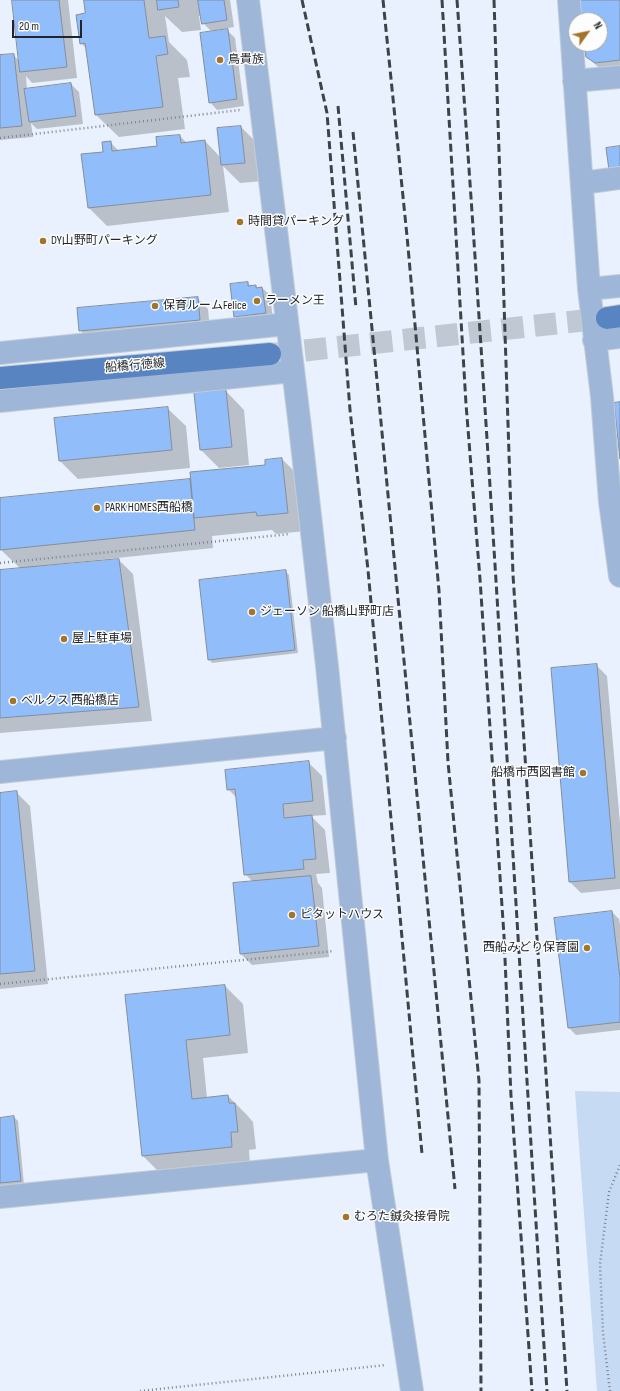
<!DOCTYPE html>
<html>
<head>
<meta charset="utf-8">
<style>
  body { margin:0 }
  #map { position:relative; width:620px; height:1391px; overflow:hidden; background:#e8f1fd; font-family:"Sofia Sans Condensed",sans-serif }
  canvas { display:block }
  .north { position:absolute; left:568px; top:12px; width:40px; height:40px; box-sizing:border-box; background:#fdfdfd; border:1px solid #a5a7a9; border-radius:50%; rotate:57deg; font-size:11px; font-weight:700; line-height:16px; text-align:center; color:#21252b }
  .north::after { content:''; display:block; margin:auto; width:14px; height:18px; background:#a37528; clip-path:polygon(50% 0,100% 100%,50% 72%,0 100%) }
  .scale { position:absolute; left:12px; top:20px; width:70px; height:18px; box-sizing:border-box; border:2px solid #21252b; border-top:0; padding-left:5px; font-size:12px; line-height:14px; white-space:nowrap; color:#21252b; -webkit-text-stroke:3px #fdfdfd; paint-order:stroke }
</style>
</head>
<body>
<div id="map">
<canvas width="620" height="1391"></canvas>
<div class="north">N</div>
<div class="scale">20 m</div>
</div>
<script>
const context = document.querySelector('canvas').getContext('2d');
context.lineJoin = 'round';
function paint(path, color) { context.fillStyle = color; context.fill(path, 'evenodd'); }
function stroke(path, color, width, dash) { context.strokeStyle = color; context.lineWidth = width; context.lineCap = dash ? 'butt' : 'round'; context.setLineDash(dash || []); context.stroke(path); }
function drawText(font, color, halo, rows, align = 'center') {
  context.font = font + ' "Sofia Sans Condensed","Noto Sans JP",sans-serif'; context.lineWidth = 3; context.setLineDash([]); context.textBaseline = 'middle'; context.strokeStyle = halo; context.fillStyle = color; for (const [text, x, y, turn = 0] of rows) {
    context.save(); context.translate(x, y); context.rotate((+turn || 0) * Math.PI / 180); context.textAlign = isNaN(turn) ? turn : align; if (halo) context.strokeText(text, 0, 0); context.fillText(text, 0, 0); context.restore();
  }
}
paint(new Path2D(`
  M575 1091 620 1092V1391H597Z`), '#c7daf4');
paint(new Path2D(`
  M13 0H68L77 78 32 83 26 76 27 90 71 84 79 92 83 124 37 129 31 123 33 137 0 140V56L13 55 20 61Z
  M85 0H230L234 27 211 31 203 23 202 16H199L201 30 182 32 165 16 169 42 187 60 190 77 178 78 185 129 119 137 96 115 87 49 81 43 86 14Z
  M581 0H620V75L601 70 587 56 585 44H600V20H583Z
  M227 30 235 38 244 106 217 110 210 102Z
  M241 127 259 145 263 181 240 183 223 166 229 212 107 226 89 208 83 155 105 152 110 142 119 151 158 146 180 136 187 143 205 141 221 158 218 129Z
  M248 283 252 287 256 286 258 289 262 288 270 295 273 320 243 324 235 316Z
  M197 298 208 309 210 331 91 341 80 330Z
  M226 391 244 410 249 465 219 468 201 450Z
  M167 408 186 426 190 468 78 479 60 461 55 419Z
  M282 459 300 477 305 531 276 534 272 530 212 536 213 548 40 566V568L119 560 133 574 152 721 0 733V571L21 569 1 550 0 538V499L191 480 267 466Z
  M285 571 289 575 298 653 212 663 209 659Z
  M596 665 607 676 620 823V889L581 893 570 882Z
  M308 762 322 776 326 815 311 816 325 830 330 873 316 874 318 883 322 888 329 957 252 965 241 954 253 882 245 874 237 798 228 789Z
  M16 792 30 806 48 984 0 989V794Z
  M612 912 619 919 620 925V1030L576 1035 569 1028Z
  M225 986 243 1004 248 1053 203 1058 207 1098 228 1096 246 1114 253 1122 256 1149 249 1150 250 1165 161 1174 143 1156 126 996Z
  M14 1117 18 1121 24 1185 0 1187V1119Z`), '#0003');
const building = new Path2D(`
  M12 0H59L67 67 20 72Z
  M84 0H144L149 38 165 36 168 54 156 56 163 107 95 115 85 43 80 44 76 15 85 13Z
  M157 0H178L179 7 158 10Z
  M198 0H224L227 20 202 24Z
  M580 0H620V60L595 63 586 57 584 44H600V20H582Z
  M228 29 237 99 209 103 200 33Z
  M14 54 22 126 0 128V55Z
  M71 83 76 116 29 122 24 89Z
  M241 126 245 163 221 165 217 128Z
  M180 135 181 143 205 140 211 195 88 208 81 154 103 152 102 142 111 141 112 151 157 146 156 137Z
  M620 146V169L609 170 606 148Z
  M248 282V286L256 285V288L262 287 266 313 234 317 230 284Z
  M198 297 200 320 79 331 77 308Z
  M226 390 232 447 200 450 194 393Z
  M620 402V459L614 403Z
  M168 407 172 450 59 461 54 418Z
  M282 458 288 513 257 516 256 512 194 518 190 472 265 465V460Z
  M190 479 195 530 0 550V498Z
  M119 559 139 707 0 718V570Z
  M286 570 295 650 208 660 199 580Z
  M597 664 615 878 569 882 551 668Z
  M309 761 313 801 283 804 284 818 312 815 316 859 303 860 304 869 244 875 235 789 227 790 225 770Z
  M17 791 35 971 0 974V793Z
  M311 876 319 946 240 954 233 883Z
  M612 911 620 978V1022L568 1028 554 918Z
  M225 985 230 1035 186 1040 192 1099 228 1095 229 1103H235L238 1132H231L232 1147 142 1156 125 995Z
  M14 1116 21 1181 0 1183V1118Z`);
paint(building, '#91bdfa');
stroke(building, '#848e9b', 1);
stroke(new Path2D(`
  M272 354 607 318`), '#c0c8d3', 22, [22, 11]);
const minor = new Path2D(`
  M248 0 300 427 327 666 377 1160 412 1391
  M569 0 589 289 602 397 610 502 620 576
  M574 81 620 77
  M582 183 620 178
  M589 289 620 286
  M594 340 620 337
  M0 353 287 324
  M0 401 293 371
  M0 772 335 738
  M0 1197 377 1160`);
const major = new Path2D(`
  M607 318 620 316
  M0 378 270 354`);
stroke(minor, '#c4ccd7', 24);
stroke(major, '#c4ccd7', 24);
stroke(new Path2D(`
  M0 138 240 110
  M0 563 290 534
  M0 984 334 951
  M140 1391 386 1365
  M610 1391 603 1333 600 1264 609 1192 620 1165`), '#7d838c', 2.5, [1, 3]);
stroke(minor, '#9eb7d9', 22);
stroke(major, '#5885c2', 22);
stroke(new Path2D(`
  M302 0 327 113 350 410 368 570 422 1154
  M383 0 407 236 439 591 448 762 479 1081 481 1391
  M442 0 466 404 480 579 504 936 511 1096 532 1391
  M457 0C491 463 516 927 547 1391
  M494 0 513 575 567 1391
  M338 106 356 308
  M353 132 455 1189`), '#3e434a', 3, [8, 4]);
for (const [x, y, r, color] of [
  [220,60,4,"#a37528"],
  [240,222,4,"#a37528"],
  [43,241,4,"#a37528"],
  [257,301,4,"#a37528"],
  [155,306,4,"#a37528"],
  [97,508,4,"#a37528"],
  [252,612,4,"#a37528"],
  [64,639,4,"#a37528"],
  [13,701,4,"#a37528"],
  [583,773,4,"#a37528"],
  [292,915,4,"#a37528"],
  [587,948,4,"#a37528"],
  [346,1217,4,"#a37528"]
]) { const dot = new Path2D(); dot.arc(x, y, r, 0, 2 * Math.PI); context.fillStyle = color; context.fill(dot); stroke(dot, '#fdfdfd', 1.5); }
drawText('12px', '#21252b', '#fdfdfd', [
  ["鳥貴族",228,60],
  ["時間貸パーキング",248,222],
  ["DY山野町パーキング",51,241],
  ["ラーメン王",265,301],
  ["保育ルームFelice",163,306],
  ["PARK HOMES西船橋",105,508],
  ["ジェーソン 船橋山野町店",260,612],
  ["屋上駐車場",72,639],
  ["ベルクス 西船橋店",21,701],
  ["船橋市西図書館",575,773,"right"],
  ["ピタットハウス",300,915],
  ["西船みどり保育園",579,948,"right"],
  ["むろた鍼灸接骨院",354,1217]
], 'left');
drawText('12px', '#21252b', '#fdfdfd', [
  ["船橋行徳線",135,366,-5]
]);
</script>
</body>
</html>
